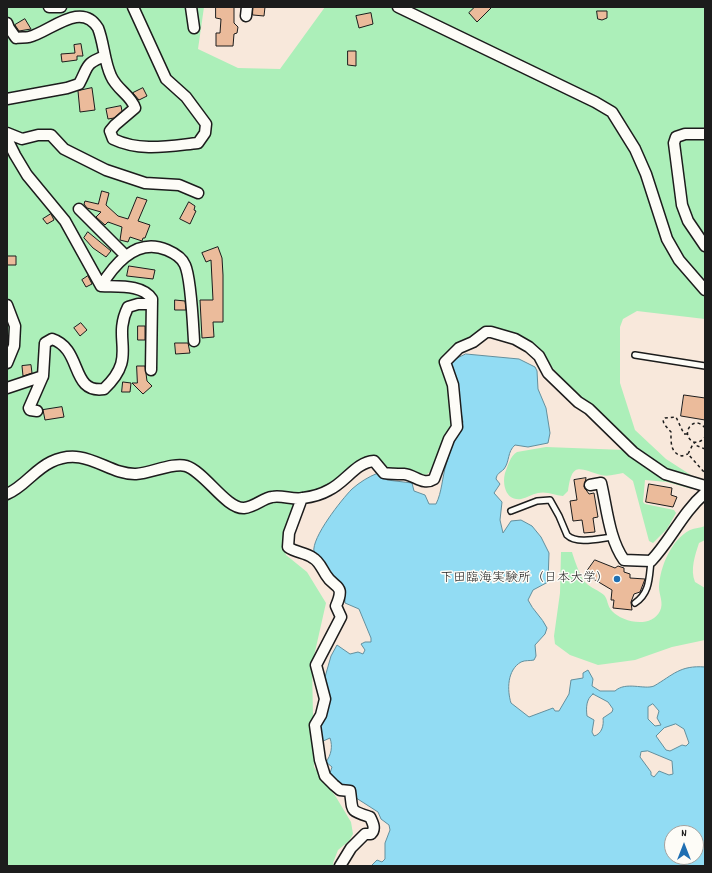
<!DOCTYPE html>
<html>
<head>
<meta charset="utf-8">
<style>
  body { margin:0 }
  #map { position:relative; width:712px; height:873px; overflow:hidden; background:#f8e8db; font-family:Dekko,sans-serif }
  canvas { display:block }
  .frame { position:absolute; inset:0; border:8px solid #1c1c1c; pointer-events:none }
  .north { position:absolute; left:664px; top:825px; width:40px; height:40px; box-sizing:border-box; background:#fdfcf7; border:1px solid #a3a29f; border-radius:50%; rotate:0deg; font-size:11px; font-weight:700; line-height:16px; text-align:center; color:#1c1c1c }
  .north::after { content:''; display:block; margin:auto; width:14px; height:18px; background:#1f6fb2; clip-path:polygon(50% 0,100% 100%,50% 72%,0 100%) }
</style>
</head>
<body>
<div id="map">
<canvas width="712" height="873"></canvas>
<div class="frame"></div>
<div class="north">N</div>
</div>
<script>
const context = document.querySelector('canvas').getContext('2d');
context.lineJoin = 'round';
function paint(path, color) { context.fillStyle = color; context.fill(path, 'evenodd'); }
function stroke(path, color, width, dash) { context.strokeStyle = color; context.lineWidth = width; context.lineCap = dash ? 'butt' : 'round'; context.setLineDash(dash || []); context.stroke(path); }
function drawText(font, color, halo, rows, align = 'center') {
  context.font = font + ' Dekko,"Klee One",sans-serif'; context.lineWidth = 3; context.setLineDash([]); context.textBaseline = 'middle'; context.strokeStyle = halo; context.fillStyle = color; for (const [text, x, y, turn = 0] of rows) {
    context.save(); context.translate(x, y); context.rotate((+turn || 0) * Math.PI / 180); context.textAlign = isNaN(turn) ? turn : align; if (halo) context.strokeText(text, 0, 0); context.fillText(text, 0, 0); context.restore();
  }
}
paint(new Path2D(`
  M7 7H204L198 49 238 68 280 69 325 7H705V319L637 311 623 319 620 327V383L635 430 666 459 697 479 695 488 692 489 667 482 645 480 643 502 645 504 674 510 676 513 667 529 653 543 649 541 633 481 623 473C617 474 608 477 601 475 579 469 572 461 568 491L563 496C554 495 547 491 538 493 532 494 527 498 521 499 506 501 502 485 505 473 508 466 510 456 517 452L546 447 625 450 604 418 565 382 535 348 486 328 481 329 441 362V370L449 390 452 426 431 471 426 475 389 469 382 461C355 457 350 469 331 483 321 490 307 494 297 499L283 542 286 555 307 572 326 603 312 665 314 767 336 797 351 822 353 834 349 841 338 850 333 863 334 866H7Z
  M705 526V540L699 543C695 555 690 570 695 582L705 588V640L672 647 635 660 598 665 570 655 555 644 554 636 560 593 561 552H572C574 559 581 579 586 583 591 588 598 590 604 595 608 599 607 606 612 611 622 622 651 629 660 611 664 603 659 595 659 587 660 567 671 540 690 530 695 528 700 528 705 526Z`), '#acefb9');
const water = new Path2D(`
  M466 354 519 359 535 367 537 371 538 389 546 408 550 433 548 443 528 447 515 445C507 452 510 461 504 469 500 473 497 473 496 479L500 484 494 493 502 502 500 520 503 533 511 521 521 520 532 526 541 537 549 553 548 582 533 590 528 600C533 611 542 617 547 628L545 634 535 645 536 656 534 660C530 661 525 660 521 662 507 670 507 690 511 703L529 717 553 708 555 711H559L569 694 571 680 583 678V673L588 670 593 679 592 686 600 691H615C626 681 644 690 654 686 673 675 680 665 705 667V866H371L377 860 382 862 385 859V843L390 830 389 825 381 819 378 812 339 787 329 776 332 767 326 762C331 755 333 747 330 738L321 742 320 721 327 695 325 677 331 656 337 645 350 654 358 652 363 654 365 650 361 644 365 642H371V638L359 609 345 603 344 587C336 581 317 561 314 552 311 538 342 499 352 489 360 482 368 477 378 473L387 480 412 483 414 491 425 495 429 504H436C442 492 442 478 446 465 450 450 456 436 463 422L450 362ZM593 694 608 702 613 709 612 712 603 718C604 725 602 734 594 736L592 732 594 720 587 716C586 708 586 699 593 694ZM653 704 659 711 657 718 661 725 655 726 648 719V707ZM676 724 684 729 689 743 686 746 682 745 670 751 666 750 656 736 664 728ZM648 751 672 761 673 774 669 775 659 771 654 777 651 775V772L640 757 641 752ZM672 833H696V857H672Z`);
paint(water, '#92dcf3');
stroke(water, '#638f9d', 1);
const building = new Path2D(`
  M216 7H234V23L238 27 237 33 234 34 233 46H216V33H220L221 19 216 18Z
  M253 7H265L264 16 253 15Z
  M475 7H492L477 22 469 13Z
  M597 11H607V18L602 20 598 19Z
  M371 13 373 24 359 28 356 16Z
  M25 19 31 29 19 31 15 25Z
  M81 44 83 56H77V60L62 62 61 54 75 53 74 45Z
  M348 51H356V66L348 65Z
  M92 88 95 110 80 112 78 91Z
  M143 88 147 96 139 100 133 93Z
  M121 106 122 111 114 118 108 119 106 109Z
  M102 191 109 193 106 205 118 216 128 219 137 197 147 200 138 221 150 225 145 238H143L142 241 130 237 128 242 120 240 122 227 108 222 105 225 96 217 101 212 87 208 84 204 85 201 98 204Z
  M189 202 195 206 194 210 196 211 190 224 180 219Z
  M51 214 54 220 47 224 43 219Z
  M88 232 111 251 106 257 93 248 84 238Z
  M218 247 222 258 223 275V322H213L214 337 202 338 200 300H213L211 260 206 262 202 253Z
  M7 256H16V265H7Z
  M129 266 155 270 153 279 127 276Z
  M88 276 92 284 86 287 82 280Z
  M175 300 185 301 186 310H175Z
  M81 323 87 330 80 336 74 328Z
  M138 326H145V340H138Z
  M175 343H188L190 353 176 354Z
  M31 365 32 373 23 376 22 366Z
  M137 366H145L147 381 152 386 143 394 132 383H137Z
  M123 382 131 383 130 392H122Z
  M684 395 705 398V420L681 416Z
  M62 407 64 417 45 420 43 410Z
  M586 478 584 487 589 494 594 493 598 517 593 518 595 532 584 533 582 520 573 521 570 501 577 500 574 480Z
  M649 484 672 488 671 495 677 497 673 507 646 502Z
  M595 560 615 568 618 566 624 568V572L630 574V578L645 579 640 592 634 594 631 602 632 610 613 608 614 600H611L612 590 585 574Z`);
paint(building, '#ebbb9b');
stroke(building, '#1c1c1c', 1);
const service = new Path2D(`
  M635 355 705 366
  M511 511 537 501 550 500 559 516 567 535C577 545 601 538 614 537
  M635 603C650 593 649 578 651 561`);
const minor = new Path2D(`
  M49 7H61
  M191 7 194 28
  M398 7 595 102 612 112 635 149 646 174 667 239 679 260 705 290
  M246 16 247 7
  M7 23 9 28 16 38C20 37 25 38 29 37 50 32 81 0 98 28 104 43 104 61 111 76 117 90 131 95 135 108L115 125 110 131 113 139C140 152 169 146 198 143L205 133 206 124 186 97 166 79 133 7
  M7 99 67 88 79 84C89 66 84 64 105 56
  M7 133 22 139 38 135H51L64 149 106 170 145 183 179 185 198 193
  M705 134H685L676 137 674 143 682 205 688 221 705 246
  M7 139 15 155 27 175 65 221 101 286
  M79 209 125 255
  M101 286C115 263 137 237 167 250 174 253 182 257 185 265 191 278 193 324 194 341
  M101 286C118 287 142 284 152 299L151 370
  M7 305 15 326 14 346 7 363
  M7 388 43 376 45 343 52 339C83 349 70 394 104 389 139 356 111 341 128 307L138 304H152
  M37 411 30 410 29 408 43 376
  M590 485 601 483C607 508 609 539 624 560L651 561C671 540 682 513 705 493
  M7 494C24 487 34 470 51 462 86 445 107 475 136 474 151 473 174 462 186 466 205 472 226 509 244 508 255 507 263 498 272 497 282 495 293 500 303 498 311 497 322 494 329 490 345 483 356 462 374 461L384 473C391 474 397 474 404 474 415 475 423 486 434 479L449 439 457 427 453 385 445 362 459 348 473 342 486 332H491L515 339 529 347 539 356 548 373 578 402 589 409 633 452 665 474 705 486
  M302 498 289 533 288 547C296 553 305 552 313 558 319 561 322 569 326 575 334 589 346 583 336 606L341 617 316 665 325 699 321 715 315 725 320 760 325 776 334 785 340 790 350 791C353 812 349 810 370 817 373 823 376 829 371 834H365L351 848 340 866`);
stroke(service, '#1c1c1c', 8);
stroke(minor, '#1c1c1c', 13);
stroke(new Path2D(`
  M705 428C693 413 679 436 694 442 698 443 702 441 705 437
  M687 434H684L676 417 665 418 663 420 664 424 671 432C671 442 670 453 682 456L688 454
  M705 449 695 445 694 442 688 454 705 473`), '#1c1c1c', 1.5, [3, 3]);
stroke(service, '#fdfcf7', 5);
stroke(minor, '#fdfcf7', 10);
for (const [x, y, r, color] of [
  [617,579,4,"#1f6fb2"]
]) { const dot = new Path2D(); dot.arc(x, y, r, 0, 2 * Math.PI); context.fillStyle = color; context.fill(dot); stroke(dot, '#fdfcf7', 1.5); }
drawText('13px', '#1c1c1c', '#fdfcf7', [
  ["下田臨海実験所（日本大学）",609,579]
], 'right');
</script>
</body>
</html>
